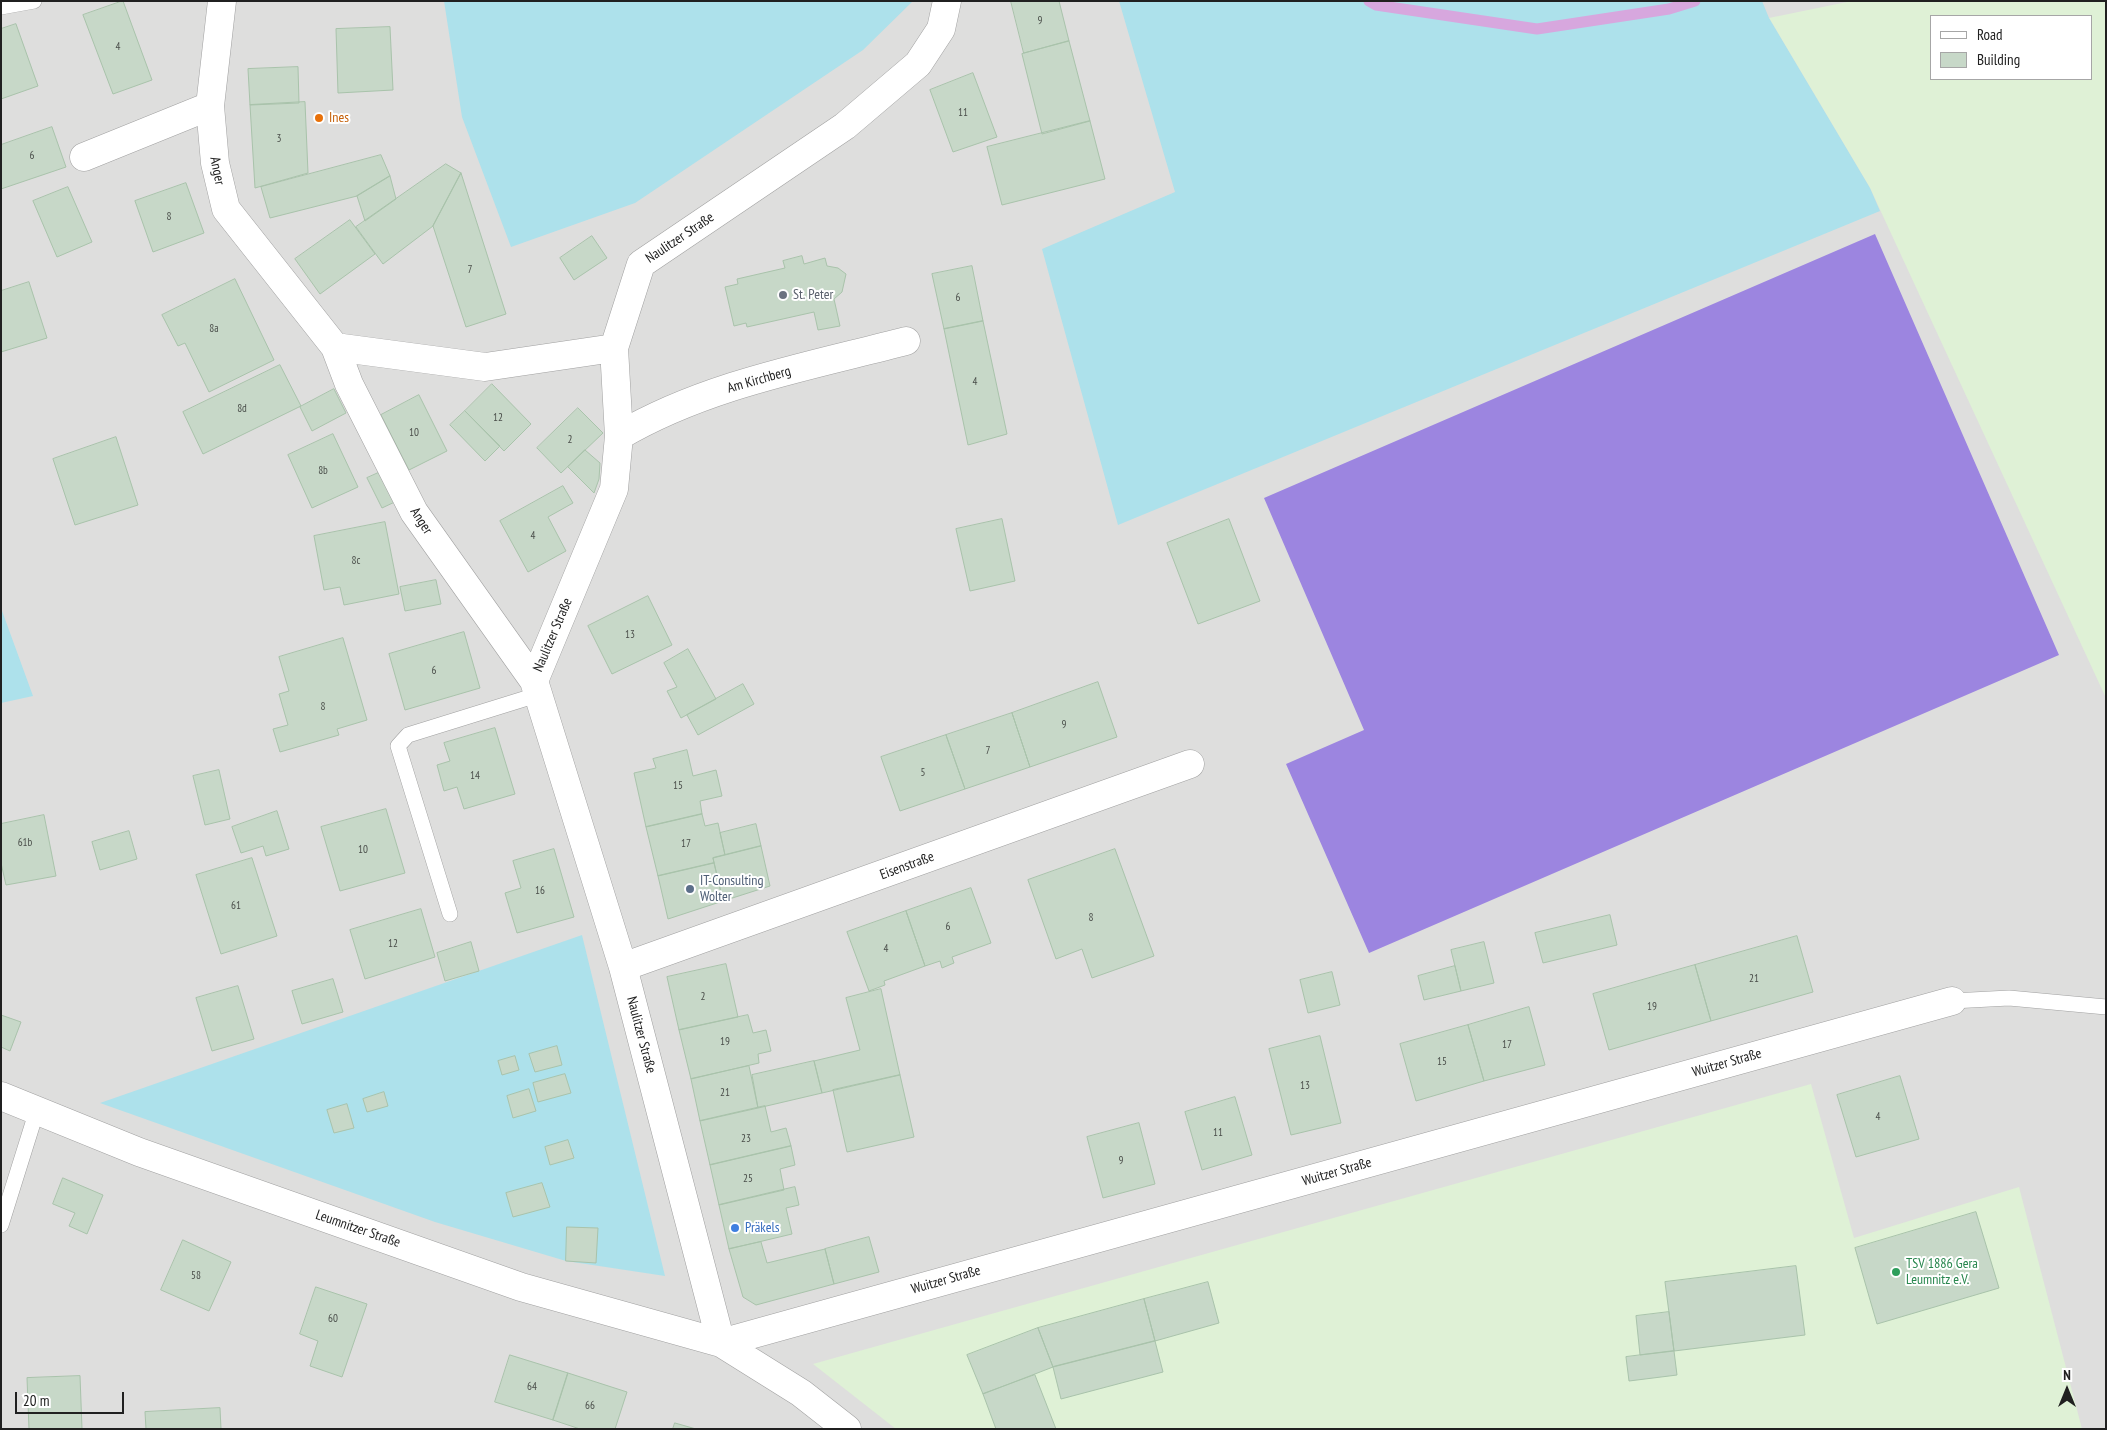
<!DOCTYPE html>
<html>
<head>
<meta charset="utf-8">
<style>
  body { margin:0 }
  #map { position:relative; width:2107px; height:1430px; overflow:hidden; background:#e7f1ea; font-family:"PT Sans Narrow",sans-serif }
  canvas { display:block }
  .frame { position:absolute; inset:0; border:2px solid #202020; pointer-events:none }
  .legend { position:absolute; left:1930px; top:15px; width:162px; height:65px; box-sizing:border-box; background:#fff; border:1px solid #a6a6a6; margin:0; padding:6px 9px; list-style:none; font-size:15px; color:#202020 }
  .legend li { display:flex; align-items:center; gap:10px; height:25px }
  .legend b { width:25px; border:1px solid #a6a6a6 }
  .north { position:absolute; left:2042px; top:1365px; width:50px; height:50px; -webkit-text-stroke:4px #fff; paint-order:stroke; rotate:0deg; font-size:14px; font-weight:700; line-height:20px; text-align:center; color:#202020 }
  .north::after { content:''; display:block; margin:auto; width:18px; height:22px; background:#202020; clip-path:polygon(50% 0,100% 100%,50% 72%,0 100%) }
  .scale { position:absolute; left:15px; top:1392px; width:109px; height:22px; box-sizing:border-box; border:2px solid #202020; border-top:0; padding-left:6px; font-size:15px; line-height:18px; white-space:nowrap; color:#202020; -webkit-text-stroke:4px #fff; paint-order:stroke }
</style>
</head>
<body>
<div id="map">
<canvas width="2107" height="1430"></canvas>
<div class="frame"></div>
<ul class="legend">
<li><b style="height:6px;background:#fff"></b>Road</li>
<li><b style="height:14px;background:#c7d8c8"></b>Building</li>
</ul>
<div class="north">N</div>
<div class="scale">20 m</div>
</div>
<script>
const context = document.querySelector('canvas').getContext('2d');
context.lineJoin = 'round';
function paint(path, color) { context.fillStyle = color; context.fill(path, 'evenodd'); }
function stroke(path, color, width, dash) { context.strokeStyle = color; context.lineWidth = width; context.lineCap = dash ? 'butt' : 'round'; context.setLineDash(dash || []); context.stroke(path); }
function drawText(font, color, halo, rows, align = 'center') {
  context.font = font + ' "PT Sans Narrow",sans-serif'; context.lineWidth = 4; context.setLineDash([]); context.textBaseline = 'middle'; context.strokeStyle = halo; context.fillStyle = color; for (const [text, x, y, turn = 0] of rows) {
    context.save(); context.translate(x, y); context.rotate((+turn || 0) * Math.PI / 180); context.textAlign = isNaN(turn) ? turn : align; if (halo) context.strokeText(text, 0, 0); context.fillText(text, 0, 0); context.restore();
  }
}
paint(new Path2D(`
  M1 1H2106V1429H1ZM1931 16H2091V79H1931Z`), '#dededd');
paint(new Path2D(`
  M1852 1H2106V698L1870 188 1769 18ZM1931 16H2091V79H1931Z
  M1811 1084 1854 1238 2019 1187 2082 1429H896L813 1364Z`), '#dff1d6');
paint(new Path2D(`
  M444 1H913L863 50 635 203 511 247 462 117Z
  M1119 1H1762L1769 18 1870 188 1880 211 1118 525 1042 249 1175 192Z
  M1 608 33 696 1 703Z
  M582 935 665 1276 566 1261 435 1222 100 1103Z`), '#ade1eb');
paint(new Path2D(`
  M1875 234 2059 655 1369 953 1286 764 1364 730 1264 498Z`), '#9c85e0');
stroke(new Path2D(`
  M1369 1 1376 5 1537 29 1669 9 1695 1`), '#d7a7de', 11);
const building = new Path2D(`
  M123 1 152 80 113 94 83 15Z
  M1011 1H1059L1069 41 1024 53Z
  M16 24 38 86 1 99V29Z
  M390 27 393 90 338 93 336 29Z
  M1069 41 1090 121 1042 134 1022 54Z
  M298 67 299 103 250 105 248 69Z
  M973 73 997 137 953 152 930 90Z
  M305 102 308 173 255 188 250 105Z
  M1090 121 1105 179 1002 205 987 147Z
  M52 127 66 167 1 189V145Z
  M381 155 390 176 357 196 270 218 261 187Z
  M446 164 461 173 433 226 383 264 356 227Z
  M461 173 506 314 466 327 433 226Z
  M390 176 396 199 365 221 357 196Z
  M186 183 204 233 153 252 135 201Z
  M68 187 92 242 57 257 33 201Z
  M350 220 375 254 320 294 295 259Z
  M592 236 607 258 574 280 560 258Z
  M802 256 804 264 825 258 827 266 838 268 846 274 842 292 834 299 840 326 818 330 814 312 747 327 746 323 734 326 725 287 738 284 737 279 785 268 783 261Z
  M972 266 983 321 944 329 932 274Z
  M235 279 274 360 209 392 185 343 178 346 162 315Z
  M29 282 47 338 1 352V291Z
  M983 321 1007 434 968 445 944 329Z
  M280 365 301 406 203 454 183 412Z
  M492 384 531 424 504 451 465 411Z
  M334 389 346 413 312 431 300 407Z
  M419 395 447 451 409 470 381 415Z
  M578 408 603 433 561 473 537 448Z
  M465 411 500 446 485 461 450 425Z
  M333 434 358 487 312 508 288 455Z
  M116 437 138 505 75 525 53 459Z
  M585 450 600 463 599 479 594 493 568 467Z
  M385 470 399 500 382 508 367 478Z
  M563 486 573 503 548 517 566 551 528 572 500 521Z
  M1002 519 1015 581 970 591 956 529Z
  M1229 519 1260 601 1198 624 1167 543Z
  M385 522 399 594 344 605 340 587 324 590 314 536Z
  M436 580 441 604 405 611 400 587Z
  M648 596 672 645 612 674 588 626Z
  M464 632 480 688 405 710 389 654Z
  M343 638 367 720 337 729 339 735 280 752 273 729 288 725 279 694 289 691 279 657Z
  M688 649 716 699 681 718 667 691 677 687 664 663Z
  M1098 682 1117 737 1030 767 1012 713Z
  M743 684 754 704 698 735 687 715Z
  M1012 713 1030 767 965 789 946 735Z
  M495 728 515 794 464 809 457 787 444 791 437 765 450 761 444 743Z
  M946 735 965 789 900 811 881 757Z
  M687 750 693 776 716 770 722 796 700 801 702 814 646 827 634 773 656 768 653 759Z
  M219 770 230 819 205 825 193 776Z
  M386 809 405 873 340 891 321 827Z
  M277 811 289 849 266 856 263 846 241 853 232 827Z
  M702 814 705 826 718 823 725 855 713 858 714 863 658 876 646 827Z
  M44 815 56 876 6 885 1 863V824Z
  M756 824 761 846 725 855 720 833Z
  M129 831 137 859 100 870 92 842Z
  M761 846 770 886 723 901 713 858Z
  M554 849 574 917 517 933 505 893 521 888 513 861Z
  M1115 849 1154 956 1092 978 1082 949 1056 959 1028 880Z
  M252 858 277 936 221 954 196 875Z
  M714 863 723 901 668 919 658 876Z
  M971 888 991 943 952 957 954 963 942 968 940 961 925 966 906 911Z
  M421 909 435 957 365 979 350 930Z
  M906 911 925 966 884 981 885 985 869 991 847 932Z
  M1610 915 1617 945 1543 963 1535 933Z
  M1797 936 1813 992 1711 1021 1695 965Z
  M471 942 479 971 445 981 437 953Z
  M1484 942 1494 983 1461 991 1451 950Z
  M726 964 738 1017 679 1030 667 977Z
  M1695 965 1711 1021 1609 1050 1593 994Z
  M1455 966 1461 991 1424 1000 1418 976Z
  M1332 972 1340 1005 1308 1013 1300 980Z
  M333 979 343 1012 302 1024 292 991Z
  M238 986 254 1039 212 1051 196 998Z
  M881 989 900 1075 822 1093 814 1061 860 1050 846 998Z
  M1529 1007 1545 1065 1484 1081 1468 1025Z
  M1 1015 21 1022 10 1051 1 1047Z
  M748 1015 753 1033 766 1030 771 1051 758 1054 759 1063 691 1079 679 1030Z
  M1468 1025 1484 1081 1416 1101 1400 1044Z
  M1320 1036 1341 1123 1291 1135 1269 1049Z
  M557 1046 562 1065 535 1072 529 1054Z
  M515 1056 519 1070 502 1075 498 1061Z
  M814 1061 822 1093 758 1108 752 1075Z
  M749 1066 758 1108 700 1121 691 1079Z
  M565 1074 571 1093 538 1102 533 1083Z
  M900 1075 914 1137 847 1152 833 1090Z
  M1900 1076 1919 1139 1856 1157 1837 1095Z
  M529 1089 536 1111 513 1118 507 1096Z
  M384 1092 388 1106 367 1112 363 1099Z
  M1235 1097 1252 1155 1202 1170 1185 1112Z
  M347 1104 354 1128 334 1133 327 1110Z
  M765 1106 771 1132 786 1128 791 1146 710 1165 700 1121Z
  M1139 1123 1155 1184 1103 1198 1087 1137Z
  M568 1140 574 1158 550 1165 545 1147Z
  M791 1146 795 1165 780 1169 784 1190 719 1205 710 1165Z
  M63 1178 103 1195 87 1234 69 1226 75 1213 53 1204Z
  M542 1183 550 1207 513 1217 506 1193Z
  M795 1187 799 1205 786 1208 792 1234 729 1249 719 1205Z
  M1976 1212 1999 1288 1877 1324 1855 1248Z
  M567 1227 598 1228 596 1263 566 1261Z
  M869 1237 879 1272 834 1284 825 1249Z
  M183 1240 231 1262 209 1311 161 1290Z
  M761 1242 767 1263 825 1249 834 1284 756 1305 743 1297 729 1249Z
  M1796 1266 1805 1335 1674 1351 1665 1282Z
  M1208 1282 1219 1323 1155 1341 1144 1299Z
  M316 1287 367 1304 342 1377 310 1366 318 1341 300 1334Z
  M1144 1299 1155 1341 1053 1367 1038 1328Z
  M1669 1312 1674 1351 1640 1355 1636 1316Z
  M1038 1328 1053 1367 983 1394 967 1355Z
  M1155 1341 1163 1372 1061 1399 1053 1367Z
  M1674 1351 1677 1375 1629 1381 1626 1357Z
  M510 1355 568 1373 553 1420 495 1402Z
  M568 1373 627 1392 615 1429H580L553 1420Z
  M1035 1375 1056 1429H996L983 1394Z
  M80 1376 82 1429H29L27 1378Z
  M220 1408 221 1429H146L145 1412Z
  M675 1423 696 1429H673Z`);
paint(building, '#c7d8c8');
stroke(building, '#a9c3ab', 1);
const service = new Path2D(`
  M1 7 34 1
  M450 914 398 746 408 735 540 694
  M1952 1001 2009 998 2106 1007
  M1 1225 37 1110`);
const minor = new Path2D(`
  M222 1 210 106 215 163 226 209 335 347 349 384 414 512 534 681
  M84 157 210 106
  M335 347 485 367 614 348
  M619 436C705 385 810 366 906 341
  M623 967 1190 764
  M1 1096 139 1152 521 1287 721 1343 801 1393 847 1429
  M721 1343 623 967 534 681 614 489 619 436 614 348 641 264 845 126 918 64 941 29 947 1
  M721 1343 1952 1001`);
stroke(service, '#a1a1a1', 16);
stroke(minor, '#a1a1a1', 29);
stroke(service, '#fff', 15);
stroke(minor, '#fff', 28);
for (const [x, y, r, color] of [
  [319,118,5,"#e8710a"],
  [783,295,5,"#6b7280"],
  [690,889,5,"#5c6f8a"],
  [735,1228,5,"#3f7fe0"],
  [1896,1272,5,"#2e9e5b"]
]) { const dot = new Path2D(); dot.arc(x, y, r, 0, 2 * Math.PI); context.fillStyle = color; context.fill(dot); stroke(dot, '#fff', 2); }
drawText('11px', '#4a4e4a', null, [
  ["9",1040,21],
  ["4",118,47],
  ["11",963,113],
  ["3",279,139],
  ["6",32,156],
  ["8",169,217],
  ["7",470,270],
  ["6",958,298],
  ["8a",214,329],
  ["4",975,382],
  ["8d",242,409],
  ["12",498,418],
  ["10",414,433],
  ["2",570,440],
  ["8b",323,471],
  ["4",533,536],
  ["8c",356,561],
  ["13",630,635],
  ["6",434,671],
  ["8",323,707],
  ["9",1064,725],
  ["7",988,751],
  ["5",923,773],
  ["14",475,776],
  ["15",678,786],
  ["61b",25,843],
  ["17",686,844],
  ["10",363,850],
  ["16",540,891],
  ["61",236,906],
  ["8",1091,918],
  ["6",948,927],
  ["12",393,944],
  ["4",886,949],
  ["21",1754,979],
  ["2",703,997],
  ["19",1652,1007],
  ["19",725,1042],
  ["17",1507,1045],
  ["15",1442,1062],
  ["13",1305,1086],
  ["21",725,1093],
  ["4",1878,1117],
  ["11",1218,1133],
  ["23",746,1139],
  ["9",1121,1161],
  ["25",748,1179],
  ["58",196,1276],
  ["60",333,1319],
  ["64",532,1387],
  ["66",590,1406]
]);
drawText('14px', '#c56008', '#fff', [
  ["Ines",329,118]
], 'left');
drawText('14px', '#202020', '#fff', [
  ["Anger",217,171,79],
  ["Naulitzer Straße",680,238,-34],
  ["Am Kirchberg",759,380,-16],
  ["Anger",421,521,57],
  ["Naulitzer Straße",553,635,-67],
  ["Eisenstraße",907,866,-20],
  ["Naulitzer Straße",641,1035,75],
  ["Wuitzer Straße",1727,1063,-16],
  ["Wuitzer Straße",1337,1172,-16],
  ["Leumnitzer Straße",358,1229,19],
  ["Wuitzer Straße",946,1280,-16]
]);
drawText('14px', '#5b616d', '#fff', [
  ["St. Peter",793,295]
], 'left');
drawText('14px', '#4e5e75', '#fff', [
  ["IT-Consulting",700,881],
  ["Wolter",700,897]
], 'left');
drawText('14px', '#366cbe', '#fff', [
  ["Präkels",745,1228]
], 'left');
drawText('14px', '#27864d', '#fff', [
  ["TSV 1886 Gera",1906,1264],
  ["Leumnitz e.V.",1906,1280]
], 'left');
</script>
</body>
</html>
